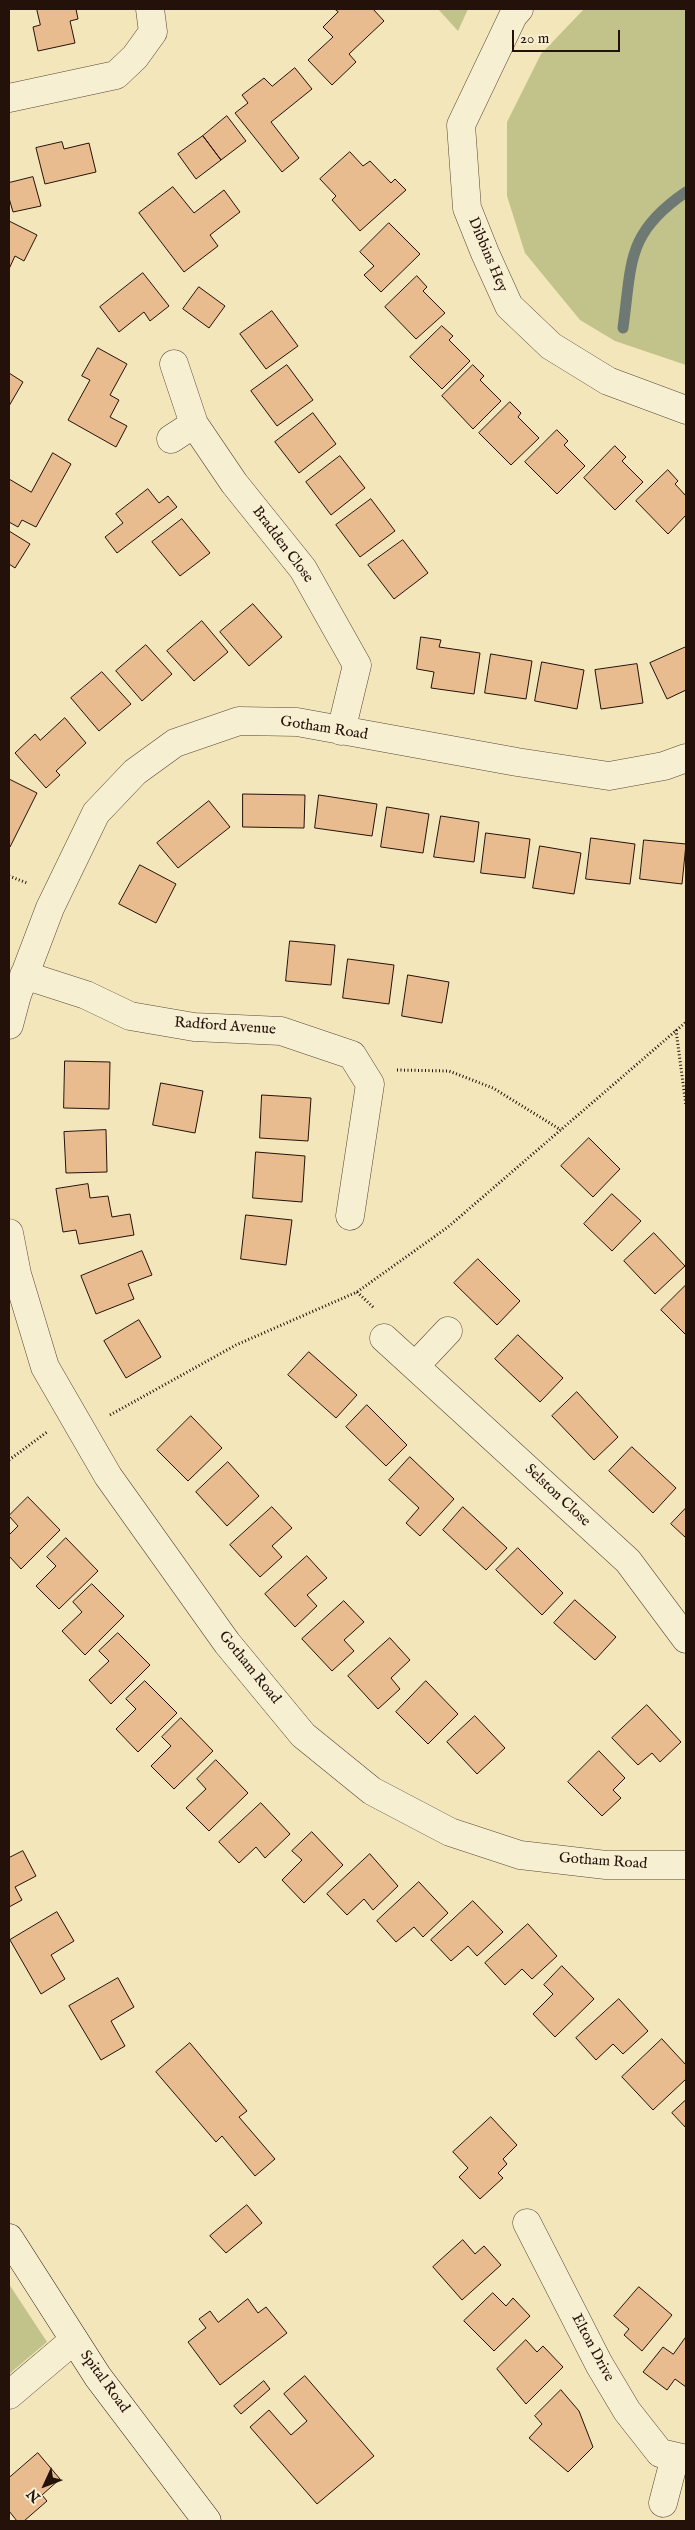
<!DOCTYPE html>
<html>
<head>
<meta charset="utf-8">
<style>
  body { margin:0 }
  #map { position:relative; width:695px; height:2530px; overflow:hidden; background:#f2e6ba; font-family:"IM FELL English",serif }
  canvas { display:block }
  .frame { position:absolute; inset:0; border:10px solid #24110a; pointer-events:none }
  .north { position:absolute; left:20px; top:2460px; width:50px; height:50px; -webkit-text-stroke:4px #f7efd2; paint-order:stroke; rotate:227deg; font-size:14px; font-weight:700; line-height:20px; text-align:center; color:#24110a }
  .north::after { content:''; display:block; margin:auto; width:18px; height:22px; background:#24110a; clip-path:polygon(50% 0,100% 100%,50% 72%,0 100%) }
  .scale { position:absolute; left:512px; top:30px; width:108px; height:22px; box-sizing:border-box; border:2px solid #24110a; border-top:0; padding-left:6px; font-size:15px; line-height:18px; white-space:nowrap; color:#24110a; -webkit-text-stroke:4px #f7efd2; paint-order:stroke }
</style>
</head>
<body>
<div id="map">
<canvas width="695" height="2530"></canvas>
<div class="frame"></div>
<div class="north">N</div>
<div class="scale">20 m</div>
</div>
<script>
const context = document.querySelector('canvas').getContext('2d');
context.lineJoin = 'round';
function paint(path, color) { context.fillStyle = color; context.fill(path, 'evenodd'); }
function stroke(path, color, width, dash) { context.strokeStyle = color; context.lineWidth = width; context.lineCap = dash ? 'butt' : 'round'; context.setLineDash(dash || []); context.stroke(path); }
function drawText(font, color, halo, rows, align = 'center') {
  context.font = font + ' "IM FELL English",serif'; context.lineWidth = 4; context.setLineDash([]); context.textBaseline = 'middle'; context.strokeStyle = halo; context.fillStyle = color; for (const [text, x, y, turn = 0] of rows) {
    context.save(); context.translate(x, y); context.rotate((+turn || 0) * Math.PI / 180); context.textAlign = isNaN(turn) ? turn : align; if (halo) context.strokeText(text, 0, 0); context.fillText(text, 0, 0); context.restore();
  }
}
paint(new Path2D(`
  M438 9H468L458 31Z
  M584 9H686V365L615 341 580 320 525 253 507 196V122L541 54Z
  M9 2284 47 2342 9 2374Z`), '#c2c38a');
stroke(new Path2D(`
  M623 328C632 262 626 233 686 192`), '#6d7972', 11);
const building = new Path2D(`
  M37 9H76L78 19 70 21 75 43 38 51 33 27 40 25Z
  M335 9H373L384 21 349 54 356 62 332 85 308 60 333 37 323 27 338 12Z
  M295 68 312 89 271 122 299 158 282 172 235 113 248 103 242 95 264 78 272 86Z
  M227 116 246 141 221 160 203 136Z
  M203 136 221 160 196 179 178 154Z
  M62 142 64 149 89 143 96 172 45 184 36 148Z
  M350 152 363 166 370 161 391 183 395 179 406 190 360 231 332 200 336 196 320 179Z
  M33 177 41 206 13 212 9 198V183Z
  M173 187 194 213 224 190 240 212 210 235 218 246 184 272 139 213Z
  M9 221 37 235 24 261 15 256 9 269Z
  M389 223 420 254 381 292 364 275 374 266 360 252Z
  M143 273 169 306 150 321 144 312 119 332 100 307Z
  M417 276 427 287 423 291 445 313 416 339 385 307Z
  M199 287 225 306 209 328 183 309Z
  M272 311 298 346 266 369 240 334Z
  M442 326 453 336 449 340 470 361 442 389 410 357Z
  M98 348 127 364 110 395 119 400 110 417 127 426 116 447 68 420 90 380 82 376Z
  M287 365 313 400 277 426 251 391Z
  M473 365 484 376 480 380 501 401 473 429 442 396Z
  M9 373 23 382 9 406Z
  M510 402 521 413 518 417 539 438 511 465 479 433Z
  M313 413 336 444 299 473 275 442Z
  M557 430 568 441 564 445 585 466 557 494 525 462Z
  M615 446 626 457 622 461 643 482 615 510 584 478Z
  M53 453 71 464 36 527 22 520 18 527 9 522V479L31 492Z
  M340 456 365 488 331 515 306 482Z
  M668 470 678 481 675 484 686 496V515L668 534 636 501Z
  M148 489 159 503 168 496 177 507 117 553 105 537 123 523 116 514Z
  M371 499 395 531 360 557 336 525Z
  M182 519 210 553 180 576 152 542Z
  M9 531 30 544 15 568 9 564Z
  M403 540 428 573 394 599 368 565Z
  M253 604 282 637 249 666 220 632Z
  M202 621 228 652 194 681 167 651Z
  M421 637 441 640 439 647 480 653 474 694 431 688 434 672 417 669Z
  M146 645 172 674 142 701 116 671Z
  M686 647V690L667 699 650 663Z
  M491 654 532 661 526 699 485 693Z
  M542 662 584 670 577 709 535 701Z
  M637 664 643 703 601 709 595 670Z
  M102 672 131 704 99 731 71 698Z
  M65 718 86 743 56 771 60 775 46 788 15 753 35 734 40 740Z
  M9 779 37 793 10 847H9Z
  M243 794 305 795 304 828 243 827Z
  M319 795 377 804 372 836 315 828Z
  M209 801 230 827 178 868 157 843Z
  M387 807 429 814 423 853 381 847Z
  M441 816 479 822 474 862 434 857Z
  M486 833 530 839 525 878 481 873Z
  M591 838 635 844 630 884 586 879Z
  M644 840 686 844 682 884 640 879Z
  M540 846 581 853 574 894 533 888Z
  M140 865 176 884 156 923 119 904Z
  M290 941 335 945 331 985 286 981Z
  M348 959 394 965 389 1004 343 998Z
  M408 975 449 982 442 1023 402 1016Z
  M65 1061 110 1062 109 1109 64 1108Z
  M161 1083 203 1091 195 1133 153 1125Z
  M262 1095 311 1098 308 1141 260 1138Z
  M106 1130 107 1172 66 1173 64 1132Z
  M589 1138 620 1169 593 1197 561 1166Z
  M256 1152 305 1156 302 1202 253 1198Z
  M88 1184 90 1198 108 1196 112 1217 130 1214 134 1235 79 1244 76 1230 63 1232 56 1189Z
  M612 1194 641 1221 612 1251 584 1224Z
  M246 1215 292 1220 286 1265 241 1259Z
  M654 1233 685 1266 655 1294 624 1261Z
  M142 1251 152 1275 128 1284 134 1299 96 1314 81 1276Z
  M478 1259 520 1301 497 1325 454 1283Z
  M686 1285V1335L661 1310Z
  M139 1320 161 1357 126 1378 104 1341Z
  M518 1335 563 1378 540 1402 495 1359Z
  M309 1352 357 1395 336 1418 288 1375Z
  M577 1392 618 1437 594 1460 552 1416Z
  M367 1405 407 1445 386 1466 346 1427Z
  M191 1416 222 1448 188 1481 157 1450Z
  M632 1447 676 1488 653 1513 609 1471Z
  M410 1457 454 1499 420 1536 406 1523 419 1508 389 1480Z
  M228 1462 259 1496 227 1526 196 1492Z
  M28 1497 60 1530 21 1569 9 1556V1535L18 1526 9 1516Z
  M272 1507 292 1528 272 1546 282 1557 260 1577 230 1545Z
  M463 1507 507 1548 486 1570 443 1530Z
  M686 1508V1538L671 1524Z
  M66 1538 98 1571 59 1609 36 1586 56 1566 47 1557Z
  M518 1548 563 1593 542 1615 496 1570Z
  M307 1556 327 1578 307 1595 317 1606 295 1627 265 1594Z
  M92 1584 124 1616 85 1655 62 1631 82 1612 73 1602Z
  M575 1600 616 1637 595 1660 554 1623Z
  M344 1601 364 1622 344 1640 354 1651 332 1671 302 1639Z
  M118 1633 150 1665 111 1704 89 1680 109 1661 99 1651Z
  M390 1638 410 1660 391 1678 400 1689 378 1709 348 1676Z
  M145 1681 177 1713 138 1752 116 1729 136 1709 126 1699Z
  M426 1681 458 1714 428 1744 396 1712Z
  M647 1705 681 1742 660 1762 652 1753 638 1765 612 1738Z
  M475 1716 505 1748 477 1774 447 1742Z
  M181 1718 213 1751 174 1789 151 1766 171 1746 162 1737Z
  M599 1751 625 1778 613 1790 621 1798 602 1816 568 1782Z
  M216 1760 248 1793 209 1831 186 1808 206 1789 197 1779Z
  M261 1803 290 1834 265 1858 256 1847 239 1863 219 1842Z
  M312 1832 343 1865 304 1903 282 1880 302 1860 292 1851Z
  M23 1851 36 1876 15 1887 22 1900 9 1907V1858Z
  M370 1854 398 1886 373 1910 364 1899 347 1915 327 1894Z
  M419 1882 448 1913 423 1937 414 1927 396 1942 377 1921Z
  M473 1901 503 1932 477 1956 468 1946 451 1961 431 1940Z
  M57 1912 74 1941 51 1955 65 1979 41 1994 10 1940Z
  M528 1924 557 1956 532 1979 522 1969 505 1985 485 1963Z
  M562 1966 594 1999 555 2037 533 2014 553 1994 544 1985Z
  M118 1978 134 2007 111 2021 125 2046 101 2060 69 2006Z
  M619 1999 648 2031 623 2054 613 2044 596 2060 576 2038Z
  M662 2039 686 2065V2079L653 2110 622 2077Z
  M190 2043 247 2111 239 2117 275 2159 255 2176 222 2136 216 2142 156 2072Z
  M686 2100V2128L672 2113Z
  M491 2117 517 2145 503 2159 507 2164 498 2173 503 2178 480 2199 459 2177 468 2168 453 2152Z
  M247 2205 262 2223 226 2253 210 2236Z
  M463 2240 475 2254 484 2246 501 2265 462 2300 433 2267Z
  M639 2287 672 2315 642 2351 624 2335 629 2329 614 2316Z
  M493 2293 506 2306 513 2298 530 2316 494 2351 464 2321Z
  M248 2299 258 2313 266 2307 287 2333 220 2385 188 2342 206 2328 199 2319 210 2311 218 2322Z
  M686 2337V2387L675 2379 667 2390 643 2372 663 2347 673 2354Z
  M526 2340 537 2352 543 2346 563 2367 526 2404 497 2369Z
  M305 2376 374 2456 317 2504 250 2427 269 2410 291 2435 307 2421 284 2394Z
  M264 2381 270 2389 241 2414 234 2406Z
  M561 2390 579 2411 593 2447 568 2472 529 2438 542 2424 535 2416Z
  M38 2453 60 2479 42 2495 47 2501 24 2521H17L9 2511V2478Z`);
paint(building, '#e9bc8f');
stroke(building, '#24110a', 1);
const street = new Path2D(`
  M519 9 513 16 461 125 467 208 485 253 509 306 551 346 608 381 686 410
  M9 98 116 75 135 57 153 32 150 9
  M174 364 194 424 234 483 303 569 357 665 341 731
  M171 439 194 424
  M24 975 86 995 130 1016 194 1027 281 1031 352 1055 370 1084 350 1216
  M9 1025 17 995 50 908 96 813 135 772 175 743 239 721 297 722 517 762 609 776 664 766 686 758
  M9 1233 17 1274 45 1367 108 1476 227 1643 303 1735 372 1791 450 1832 520 1855 606 1865H686
  M384 1338 628 1561 686 1639
  M415 1366 448 1331
  M527 2223 599 2364 627 2411 660 2453 686 2459
  M9 2395 74 2340
  M663 2503 675 2457`);
const secondary = new Path2D(`
  M9 2238 98 2377 207 2521`);
stroke(street, '#584636', 29);
stroke(secondary, '#24110a', 29);
stroke(new Path2D(`
  M9 876 27 883
  M676 1030 686 1106
  M397 1070 449 1071 493 1088 561 1130
  M357 1292 374 1308
  M110 1415 236 1345 357 1292 448 1227 686 1022
  M9 1460 47 1432`), '#24110a', 3, [1, 2.5]);
stroke(street, '#f7efd2', 28);
stroke(secondary, '#f7efd2', 28);
drawText('15px', '#24110a', '#f7efd2', [
  ["Dibbins Hey",487,255,67],
  ["Bradden Close",282,545,53],
  ["Gotham Road",324,729,9],
  ["Radford Avenue",225,1027,4],
  ["Selston Close",557,1496,43],
  ["Gotham Road",249,1668,51],
  ["Gotham Road",603,1862,4],
  ["Elton Drive",592,2348,62],
  ["Spital Road",104,2382,54]
]);
</script>
</body>
</html>
